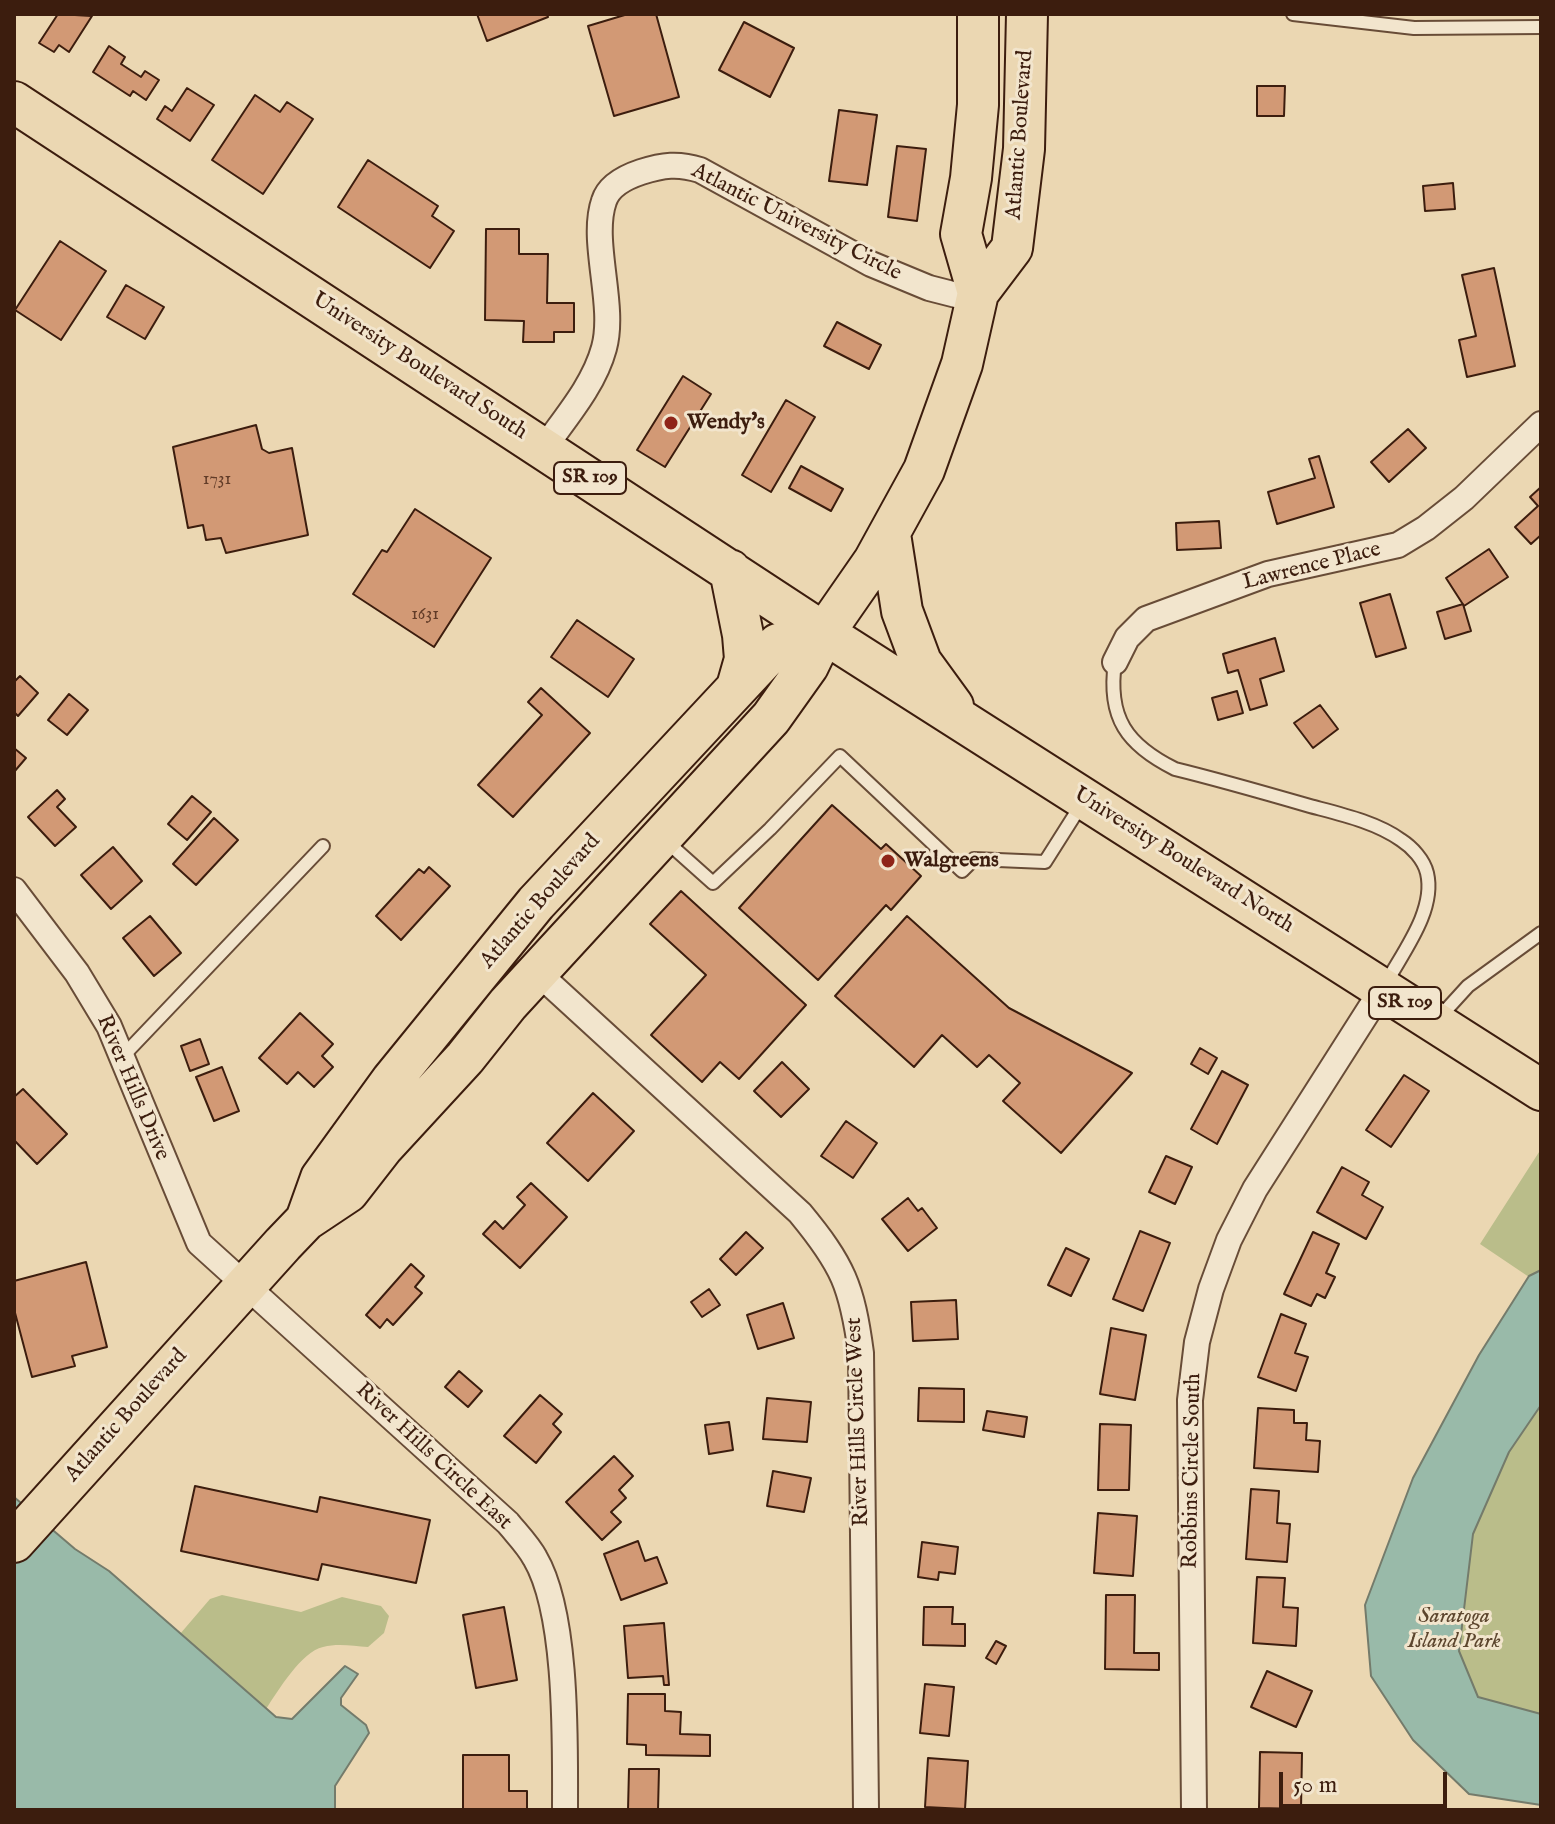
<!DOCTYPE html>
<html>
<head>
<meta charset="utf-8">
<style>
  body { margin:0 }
  #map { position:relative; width:1555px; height:1824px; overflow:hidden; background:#ebd7b2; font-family:"IM FELL English",serif }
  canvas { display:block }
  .frame { position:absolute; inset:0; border:16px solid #3c1d0e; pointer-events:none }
  .scale { position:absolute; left:1279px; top:1772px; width:168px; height:36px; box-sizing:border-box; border:4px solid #3c1d0e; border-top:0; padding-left:10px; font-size:24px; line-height:28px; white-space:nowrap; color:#3c1d0e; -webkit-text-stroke:6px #f2e5cd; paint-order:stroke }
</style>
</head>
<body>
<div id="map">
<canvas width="1555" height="1824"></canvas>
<div class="frame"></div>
<div class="scale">50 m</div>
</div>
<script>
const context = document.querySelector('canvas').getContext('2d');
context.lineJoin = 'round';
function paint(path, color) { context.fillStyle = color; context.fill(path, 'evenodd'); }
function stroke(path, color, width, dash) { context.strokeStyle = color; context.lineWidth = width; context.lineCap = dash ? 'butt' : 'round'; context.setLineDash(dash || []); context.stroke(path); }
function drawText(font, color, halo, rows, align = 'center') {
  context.font = font + ' "IM FELL English",serif'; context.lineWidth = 6; context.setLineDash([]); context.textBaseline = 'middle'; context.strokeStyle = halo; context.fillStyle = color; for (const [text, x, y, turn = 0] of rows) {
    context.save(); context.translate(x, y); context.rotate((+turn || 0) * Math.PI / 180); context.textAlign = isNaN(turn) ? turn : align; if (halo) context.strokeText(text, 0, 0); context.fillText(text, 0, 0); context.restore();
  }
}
paint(new Path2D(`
  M1541 1149V1805L1469 1794 1413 1740 1371 1676 1365 1605 1413 1478 1479 1355 1529 1277 1480 1244Z
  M222 1595 301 1612 342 1597 381 1606 389 1616 384 1633 368 1647C353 1646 338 1643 323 1647 301 1652 278 1691 266 1709L180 1634 210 1599Z`), '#babd8a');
const water = new Path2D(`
  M1541 1270V1405L1509 1452 1473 1534 1459 1651 1478 1697 1541 1714V1805L1469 1794 1413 1740 1371 1676 1365 1605 1413 1478 1479 1355 1529 1276Z
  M14 1497 75 1549 109 1571 276 1717 292 1719 345 1666 358 1674 341 1698V1705L366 1725 369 1733 335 1786V1810H14Z`);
paint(water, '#99baa9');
stroke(water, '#747b6b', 2);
const building = new Path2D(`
  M58 14 92 16 69 52 59 45 54 52 39 43Z
  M477 14H547L548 17 487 41Z
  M628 14H656L679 97 614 116 588 26Z
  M744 22 794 48 770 97 719 70Z
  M109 46 125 57 121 64 141 77 145 71 159 80 146 100 133 91 130 96 93 72Z
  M1257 86H1285L1284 116H1257Z
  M187 88 214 105 190 141 157 119 165 106 172 111Z
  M255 95 280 112 287 102 313 119 263 194 212 160Z
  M839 110 877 115 867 185 829 181Z
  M897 146 926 149 917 221 888 217Z
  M368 160 438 206 432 216 454 231 430 268 338 207Z
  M1453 183 1455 209 1425 211 1423 186Z
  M486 229H519V254H548L547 303H574V332H554V342H523L524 321 485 320Z
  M60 241 106 271 61 340 15 310Z
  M1494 268 1515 366 1467 377 1459 340 1476 336 1462 275Z
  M126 285 164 307 145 339 107 317Z
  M837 322 881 345 869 369 824 346Z
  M683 376 711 394 665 467 637 450Z
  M786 400 815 417 771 492 742 475Z
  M256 425 262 449 269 453 292 448 308 535 226 553 221 538 206 540 203 525 188 528 173 447Z
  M1408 429 1426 448 1389 482 1371 462Z
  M1319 456 1334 507 1277 524 1268 492 1315 478 1309 459Z
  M801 466 843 489 831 511 789 488Z
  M1541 487V535L1531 544 1515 527 1538 506 1530 497Z
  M415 509 491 558 434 647 353 594 382 550 387 552Z
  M1219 521 1221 548 1177 550 1176 523Z
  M1489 549 1508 577 1464 606 1446 578Z
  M1390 594 1406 648 1376 657 1360 603Z
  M1463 604 1471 631 1445 639 1437 612Z
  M577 620 634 659 608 697 551 657Z
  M1275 638 1284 671 1260 679 1267 705 1250 710 1238 670 1228 673 1223 654Z
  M20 676 38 693 18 716 14 712V682Z
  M541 688 590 733 513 817 478 785 542 715 528 702Z
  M1237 691 1243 713 1218 720 1212 698Z
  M69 694 88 710 67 735 48 720Z
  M1320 705 1338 729 1313 748 1294 723Z
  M14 748 26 758 14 772Z
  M57 790 65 799 57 807 76 827 55 846 28 817Z
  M192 796 211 812 187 840 168 824Z
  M832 805 881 849 886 844 921 876 891 910 886 905 818 980 739 908Z
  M214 818 238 840 196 885 173 864Z
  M113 847 142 881 111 909 81 875Z
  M429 867 450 886 401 940 376 916 419 869 424 873Z
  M681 891 806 1005 739 1079 720 1062 702 1082 651 1035 706 975 650 924Z
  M150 916 181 953 154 976 123 938Z
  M907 916 1009 1008 1132 1073 1061 1153 1003 1101 1020 1083 989 1055 977 1067 942 1035 914 1067 835 996Z
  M300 1013 333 1044 322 1056 333 1067 314 1087 298 1072 287 1084 259 1058Z
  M200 1039 209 1064 190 1071 181 1046Z
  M1200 1048 1217 1058 1208 1074 1191 1064Z
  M782 1062 809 1089 781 1117 754 1091Z
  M222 1067 239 1111 214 1121 196 1077Z
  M1222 1071 1248 1085 1217 1144 1191 1129Z
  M1404 1075 1429 1091 1391 1147 1366 1130Z
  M23 1089 67 1134 37 1164 14 1140V1097Z
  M593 1093 634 1131 588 1181 547 1143Z
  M846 1121 877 1143 853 1178 821 1156Z
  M1166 1156 1192 1167 1175 1204 1149 1192Z
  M1342 1167 1369 1182 1362 1195 1383 1207 1366 1239 1317 1212Z
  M531 1183 567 1217 520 1268 483 1234 495 1221 503 1229 525 1205 517 1197Z
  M908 1198 918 1211 922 1208 937 1228 908 1251 882 1219Z
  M1140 1231 1170 1243 1143 1311 1113 1299Z
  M746 1232 763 1248 736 1275 720 1259Z
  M1313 1232 1339 1244 1326 1273 1335 1277 1325 1298 1317 1294 1311 1306 1284 1294Z
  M1066 1248 1089 1259 1071 1296 1048 1285Z
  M86 1262 107 1347 72 1356 75 1366 32 1377 14 1309V1281Z
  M411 1264 424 1276 415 1287 422 1293 393 1325 387 1319 380 1328 366 1315Z
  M709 1289 720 1305 702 1317 691 1302Z
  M956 1300 958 1339 913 1341 911 1302Z
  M783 1303 794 1338 758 1349 747 1315Z
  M1281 1314 1306 1324 1295 1353 1308 1357 1296 1391 1258 1377Z
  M1111 1328 1146 1335 1135 1400 1100 1394Z
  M459 1371 482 1391 468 1407 445 1387Z
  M919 1388 964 1389V1422L918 1421Z
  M540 1395 562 1414 553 1424 561 1432 536 1463 504 1436Z
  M767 1398 811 1402 807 1442 763 1439Z
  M1258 1408 1294 1410V1423H1307L1306 1440 1320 1441 1318 1472 1254 1468Z
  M987 1411 1027 1417 1024 1437 983 1430Z
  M729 1422 733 1450 709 1454 705 1425Z
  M1100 1424 1131 1425 1129 1490H1098Z
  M614 1456 633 1476 619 1490 626 1498 611 1512 621 1522 602 1540 566 1502Z
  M773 1471 811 1478 804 1512 767 1506Z
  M195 1486 317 1512 320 1497 430 1520 416 1583 322 1564 318 1580 181 1551Z
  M1251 1489 1279 1491 1277 1523 1290 1524 1287 1562 1246 1559Z
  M1098 1513 1137 1516 1133 1576 1094 1573Z
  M638 1541 645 1561 657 1557 667 1583 621 1600 604 1554Z
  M922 1542 958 1547 955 1574 939 1572 938 1580 918 1577Z
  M1257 1577 1285 1578 1283 1607 1298 1608 1296 1646 1253 1643Z
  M1106 1595H1135L1134 1653H1159V1670L1105 1669Z
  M504 1607 517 1680 476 1688 463 1615Z
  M924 1607H953L952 1624H965V1646L923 1645Z
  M664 1623 669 1685H664L663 1676 628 1678 624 1626Z
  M996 1641 1006 1646 996 1664 986 1658Z
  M1267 1671 1312 1691 1296 1727 1251 1707Z
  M925 1684 954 1687 949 1736 920 1733Z
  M628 1694H665V1711L681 1712 680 1734 710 1735V1756L646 1755V1745L627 1744Z
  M1260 1752 1302 1753 1301 1809 1259 1808Z
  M463 1755H509V1791H527V1810H463Z
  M928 1758 968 1761 965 1809 925 1807Z
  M629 1769H659L658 1810H628Z`);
paint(building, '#d29975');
stroke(building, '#3c1d0e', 2);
const lane = new Path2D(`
  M1293 14 1414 28 1541 27
  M1115 662C1107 718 1127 745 1175 769 1220 780 1265 793 1310 806 1340 814 1376 822 1401 840 1412 847 1424 860 1427 873 1436 911 1402 953 1385 985
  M666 841 713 883 770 829 840 756 962 871 974 859 1045 862 1083 802
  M1437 1020 1468 986 1541 933
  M123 1056 323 846`);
const street = new Path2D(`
  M544 448C566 417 594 385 604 348 616 305 590 241 604 201 609 185 626 177 641 172 663 165 678 163 700 170L871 264 929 288 976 300
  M1115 662 1127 638 1146 619 1268 574 1398 545 1426 528 1464 498 1541 424
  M14 890 77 973 109 1026 199 1243 508 1523C517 1534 528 1545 535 1558 568 1614 565 1744 565 1810
  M538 973 800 1213C843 1265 852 1286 861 1353L866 1810
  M1194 1810 1190 1400 1197 1342 1211 1289 1229 1240 1255 1189 1383 988`);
const primary = new Path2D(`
  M14 102 824 633 1541 1090
  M978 293 961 234 971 178 978 105V14
  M890 534 902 611 921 662 953 706
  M730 570 743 635 745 659 737 687
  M306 1220 321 1178 392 1080 536 903 778 644 824 633
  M14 1542 283 1244 306 1220 348 1192 383 1147 465 1058 508 1004 771 718 808 666 824 633 874 561 924 470 962 364 978 293 1012 248 1024 149 1027 14`);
stroke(lane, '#684c37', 16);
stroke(street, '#684c37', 28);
stroke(primary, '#3c1d0e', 44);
stroke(lane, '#f2e5cd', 12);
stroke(street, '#f2e5cd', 24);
stroke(primary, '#ebd7b2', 40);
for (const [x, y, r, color] of [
  [671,423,8,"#8f2418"],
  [888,861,8,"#8f2418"]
]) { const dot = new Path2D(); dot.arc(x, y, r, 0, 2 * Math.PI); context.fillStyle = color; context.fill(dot); stroke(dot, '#f2e5cd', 3); }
drawText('18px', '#623c28', null, [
  ["1731",217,480],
  ["1631",425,615]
]);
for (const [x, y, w] of [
  [590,478,72],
  [1405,1003,72]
]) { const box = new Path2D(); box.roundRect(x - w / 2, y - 16, w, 32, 6); context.fillStyle = '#f2e5cd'; context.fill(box); stroke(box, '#3c1d0e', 2); }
drawText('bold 20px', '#3c1d0e', null, [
  ["SR 109",590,478],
  ["SR 109",1405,1003]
]);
drawText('22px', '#3c1d0e', '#f2e5cd', [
  ["Atlantic Boulevard",1021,135,-86],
  ["Atlantic University Circle",796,223,27],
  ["University Boulevard South",419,367,33],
  ["Lawrence Place",1312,567,-14],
  ["University Boulevard North",1183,861,32],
  ["Atlantic Boulevard",541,902,-49],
  ["River Hills Drive",132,1088,67],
  ["Atlantic Boulevard",127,1416,-48],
  ["River Hills Circle West",859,1422,-92],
  ["River Hills Circle East",433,1457,43],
  ["Robbins Circle South",1193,1471,-89]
]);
drawText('bold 22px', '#3c1d0e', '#f2e5cd', [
  ["Wendy's",687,423],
  ["Walgreens",904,861]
], 'left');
drawText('italic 22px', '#5c452d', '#f2e5cd', [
  ["Saratoga",1454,1617],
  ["Island Park",1454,1642]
]);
</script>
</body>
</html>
